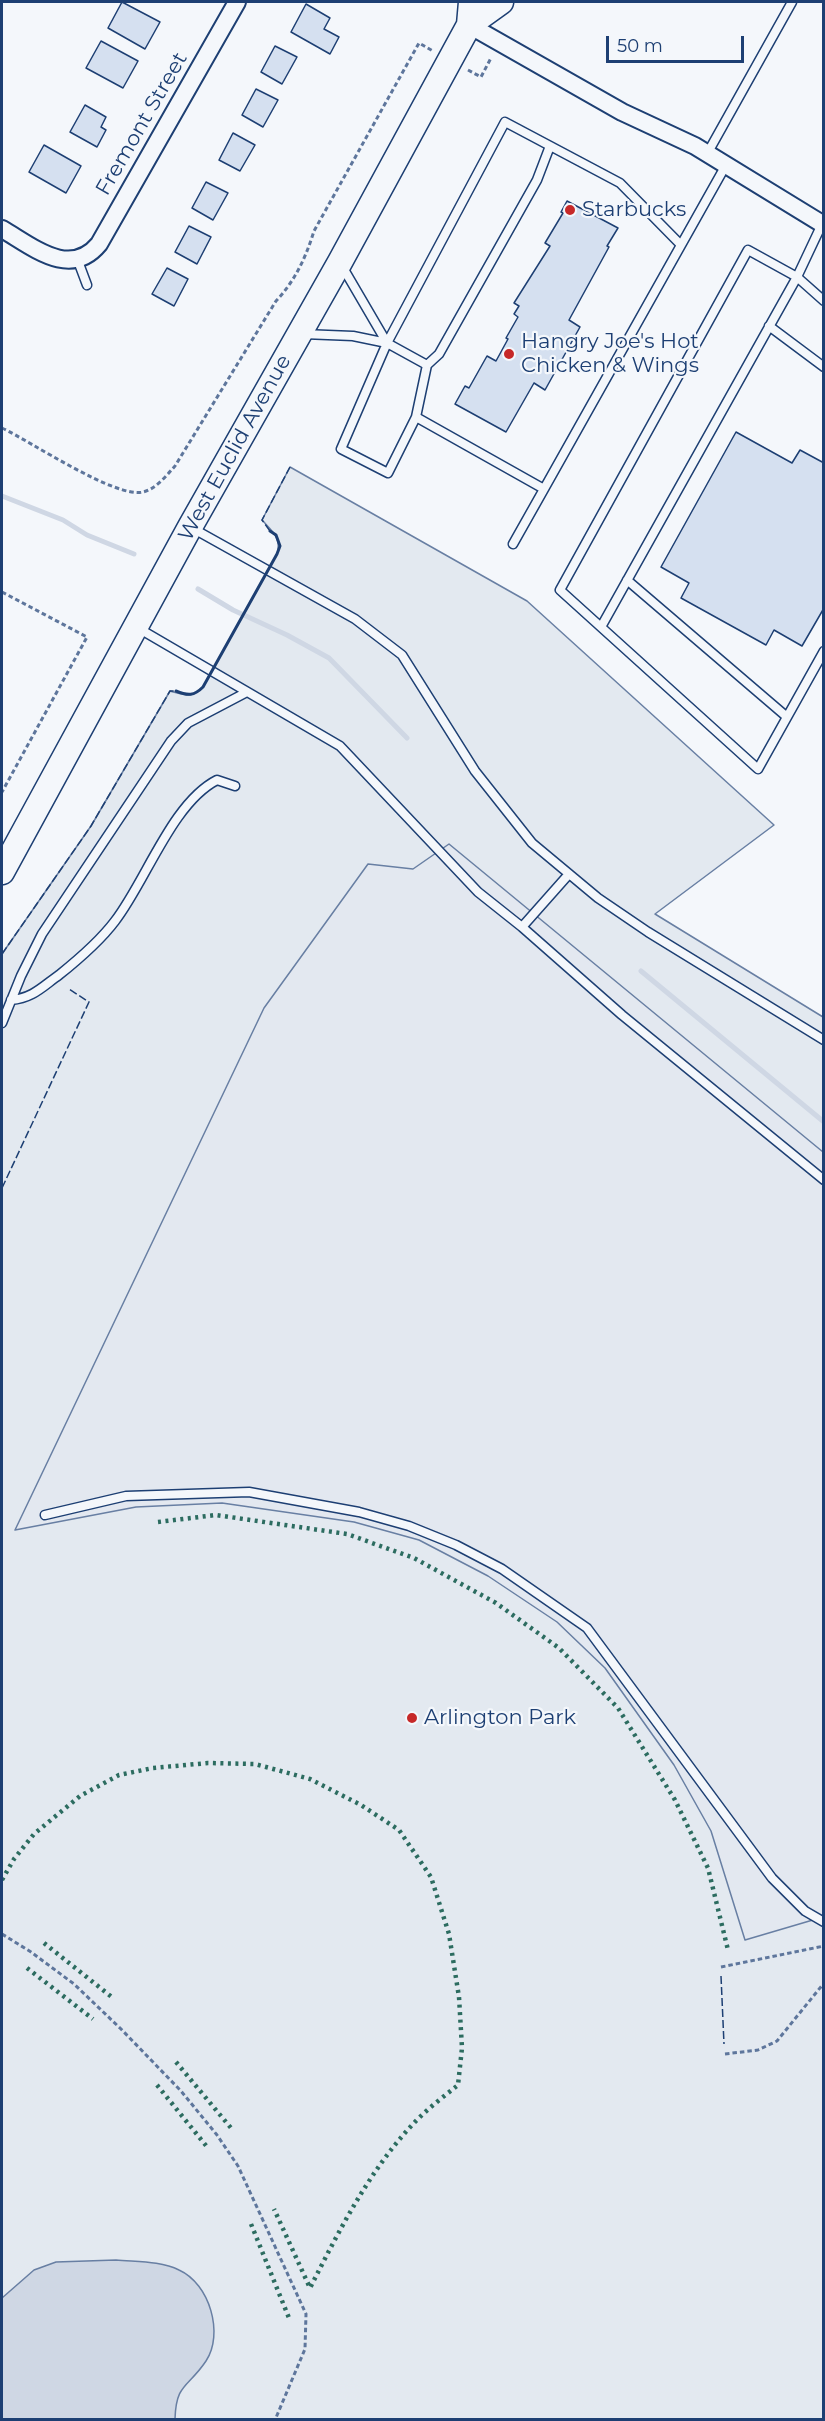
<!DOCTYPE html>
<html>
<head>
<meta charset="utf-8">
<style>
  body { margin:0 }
  #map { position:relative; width:825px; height:2421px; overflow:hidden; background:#f4f7fb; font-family:Montserrat,sans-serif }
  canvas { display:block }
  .frame { position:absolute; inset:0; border:3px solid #1d3f73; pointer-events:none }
  .scale { position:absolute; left:606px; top:36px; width:138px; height:27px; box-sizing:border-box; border:3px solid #1d3f73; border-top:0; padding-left:8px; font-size:18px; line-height:21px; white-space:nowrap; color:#1d3f73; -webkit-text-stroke:4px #f4f7fb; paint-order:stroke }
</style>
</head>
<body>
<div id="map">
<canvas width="825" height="2421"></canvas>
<div class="frame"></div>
<div class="scale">50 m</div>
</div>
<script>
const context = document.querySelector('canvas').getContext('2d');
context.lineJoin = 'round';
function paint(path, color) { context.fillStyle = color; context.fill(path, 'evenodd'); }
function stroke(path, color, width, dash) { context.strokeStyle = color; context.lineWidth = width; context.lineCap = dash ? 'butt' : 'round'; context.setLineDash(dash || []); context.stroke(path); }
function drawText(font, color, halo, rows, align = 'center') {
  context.font = font + ' Montserrat,sans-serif'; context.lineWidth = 4.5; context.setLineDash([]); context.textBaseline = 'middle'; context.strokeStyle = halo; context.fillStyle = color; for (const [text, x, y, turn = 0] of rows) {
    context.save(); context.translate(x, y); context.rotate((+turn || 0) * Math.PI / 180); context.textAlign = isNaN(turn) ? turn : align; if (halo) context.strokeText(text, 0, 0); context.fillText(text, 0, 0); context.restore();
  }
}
const green = new Path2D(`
  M290 467 527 601 774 825 655 914 823 1017V2419L2 2420V954L91 826 170 691C185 695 191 699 203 687L277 554C282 538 272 531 262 520Z`);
paint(green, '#e3e9f0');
stroke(green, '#687fa3', 1.5);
const parking = new Path2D(`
  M449 844 823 1152V1917L745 1940 711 1831 674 1765 605 1668 557 1622 488 1576 419 1540 354 1522 222 1503 136 1507 15 1530 264 1008 368 864 413 869Z`);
paint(parking, '#e3e8f0');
stroke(parking, '#687fa3', 1.5);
const water = new Path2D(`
  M116 2260C137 2262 161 2261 179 2270 210 2284 224 2334 206 2361 188 2388 176 2383 175 2419H2V2298L34 2270 56 2262Z`);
paint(water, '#cfd7e4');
stroke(water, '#687fa3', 1.5);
stroke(new Path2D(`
  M2 496 63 520 87 535 134 554
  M198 589 233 610 287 635 329 658 407 738
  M641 971 824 1122`), '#cfd7e4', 5);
const building = new Path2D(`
  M122 2 160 22 145 49 108 28Z
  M306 4 330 18 324 29 339 37 330 54 291 32Z
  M101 41 138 61 123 88 86 68Z
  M275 46 297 57 282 84 261 72Z
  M256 89 278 100 263 127 242 115Z
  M85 105 106 117 101 127 106 130 97 147 70 132Z
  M233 133 255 145 240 171 219 160Z
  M44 145 81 166 66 193 29 172Z
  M206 182 228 193 213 220 192 208Z
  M567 201 618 228 607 246 609 247 569 320 580 327 545 390 534 383 506 432 455 404 465 386 469 388 487 356 496 361 508 339 506 338 518 317 514 314 519 306 514 303 550 246 545 243 563 213 561 212Z
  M189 226 211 237 197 264 175 252Z
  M167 268 188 279 174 306 152 294Z
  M736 432 792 463 800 450 824 463V608L802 646 774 630 766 645 681 598 689 583 661 567Z`);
paint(building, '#d5e0f0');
stroke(building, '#1d3f73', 1.5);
const service = new Path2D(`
  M707 154 792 2
  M822 224 797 277 824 301
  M78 261 87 285
  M342 266 387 343
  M769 326 824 367
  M303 334 353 336 387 343 427 365 416 417 544 489 726 165
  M427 365 439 354 537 180 550 146
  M416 417 388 473 341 449 387 343 505 122 620 183 681 245
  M192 528 355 619 402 655 475 771 532 843 598 898 648 932 824 1040
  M513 544 544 489
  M627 580 787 717
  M601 627 797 277 748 250 560 590 758 769 824 651
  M138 628 340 746 478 892 522 927 622 1015 824 1180
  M522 927 569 874
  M11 1000C33 998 42 987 59 975 79 959 100 941 115 921 146 881 172 803 217 780L235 786
  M2 1023 21 976 42 934 171 741 188 723 247 692
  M45 1515 126 1496 249 1492 359 1512 409 1526 456 1545 502 1569 587 1628 772 1878 805 1911 824 1922`);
const minor = new Path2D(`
  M469 25 622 112 695 146 824 225
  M2 229C33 247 70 279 99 244L237 2`);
const secondary = new Path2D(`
  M469 25 501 2
  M2 872 190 527 340 262 469 25 471 2`);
stroke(service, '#1d3f73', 11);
stroke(minor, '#1d3f73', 20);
stroke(secondary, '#1d3f73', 27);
stroke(new Path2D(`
  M468 70 481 77 491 58
  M2 428C30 441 116 499 143 492 156 489 166 476 175 466L276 301C295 281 306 257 314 231L419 43 433 51
  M2 592 87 637 2 792
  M2 1934 31 1952 74 1984 121 2029 181 2091 217 2135 238 2166 306 2314 305 2349 275 2420
  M721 1967 824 1946
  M725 2054 758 2050 777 2041 824 1983`), '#5e769c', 3, [4.5, 3]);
stroke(service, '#f4f7fb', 8);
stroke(minor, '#f4f7fb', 16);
stroke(secondary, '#f4f7fb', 24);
stroke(new Path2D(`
  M158 1522 216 1515 347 1534 414 1558 496 1603 559 1648 618 1708 675 1800 708 1868 728 1950
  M2 1880 14 1859 34 1834 80 1796 119 1775 153 1768 208 1763 255 1764 310 1779 361 1805 399 1830 431 1877 449 1934 459 1997 462 2048 458 2085C443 2097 426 2110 413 2124 369 2171 339 2231 310 2288L274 2209
  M44 1943 113 1998
  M27 1968 93 2019
  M176 2062 231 2128
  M157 2085 208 2148
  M251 2224 289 2318`), '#2c6c60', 4.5, [3, 4.5]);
stroke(new Path2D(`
  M270 531 262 520 290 467
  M2 954 91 826 170 691H176
  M2 1188 89 1002 69 989
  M721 1976 724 2044`), '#1d3f73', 1.5, [8, 3]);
stroke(new Path2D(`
  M176 691C188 696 194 696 203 687L277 554 280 546 276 535 270 531`), '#1d3f73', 3);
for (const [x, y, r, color] of [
  [570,210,6,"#c62828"],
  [509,354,6,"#c62828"],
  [412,1718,6,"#c62828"]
]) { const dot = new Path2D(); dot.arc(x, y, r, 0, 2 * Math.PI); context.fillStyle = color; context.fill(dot); stroke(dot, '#f4f7fb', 2); }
drawText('21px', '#1d3f73', '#f4f7fb', [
  ["Fremont Street",142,124,-60],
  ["West Euclid Avenue",235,448,-61]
]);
drawText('21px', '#1d3f73', '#f4f7fb', [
  ["Starbucks",582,210],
  ["Hangry Joe's Hot",521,342],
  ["Chicken & Wings",521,366],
  ["Arlington Park",424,1718]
], 'left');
</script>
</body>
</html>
